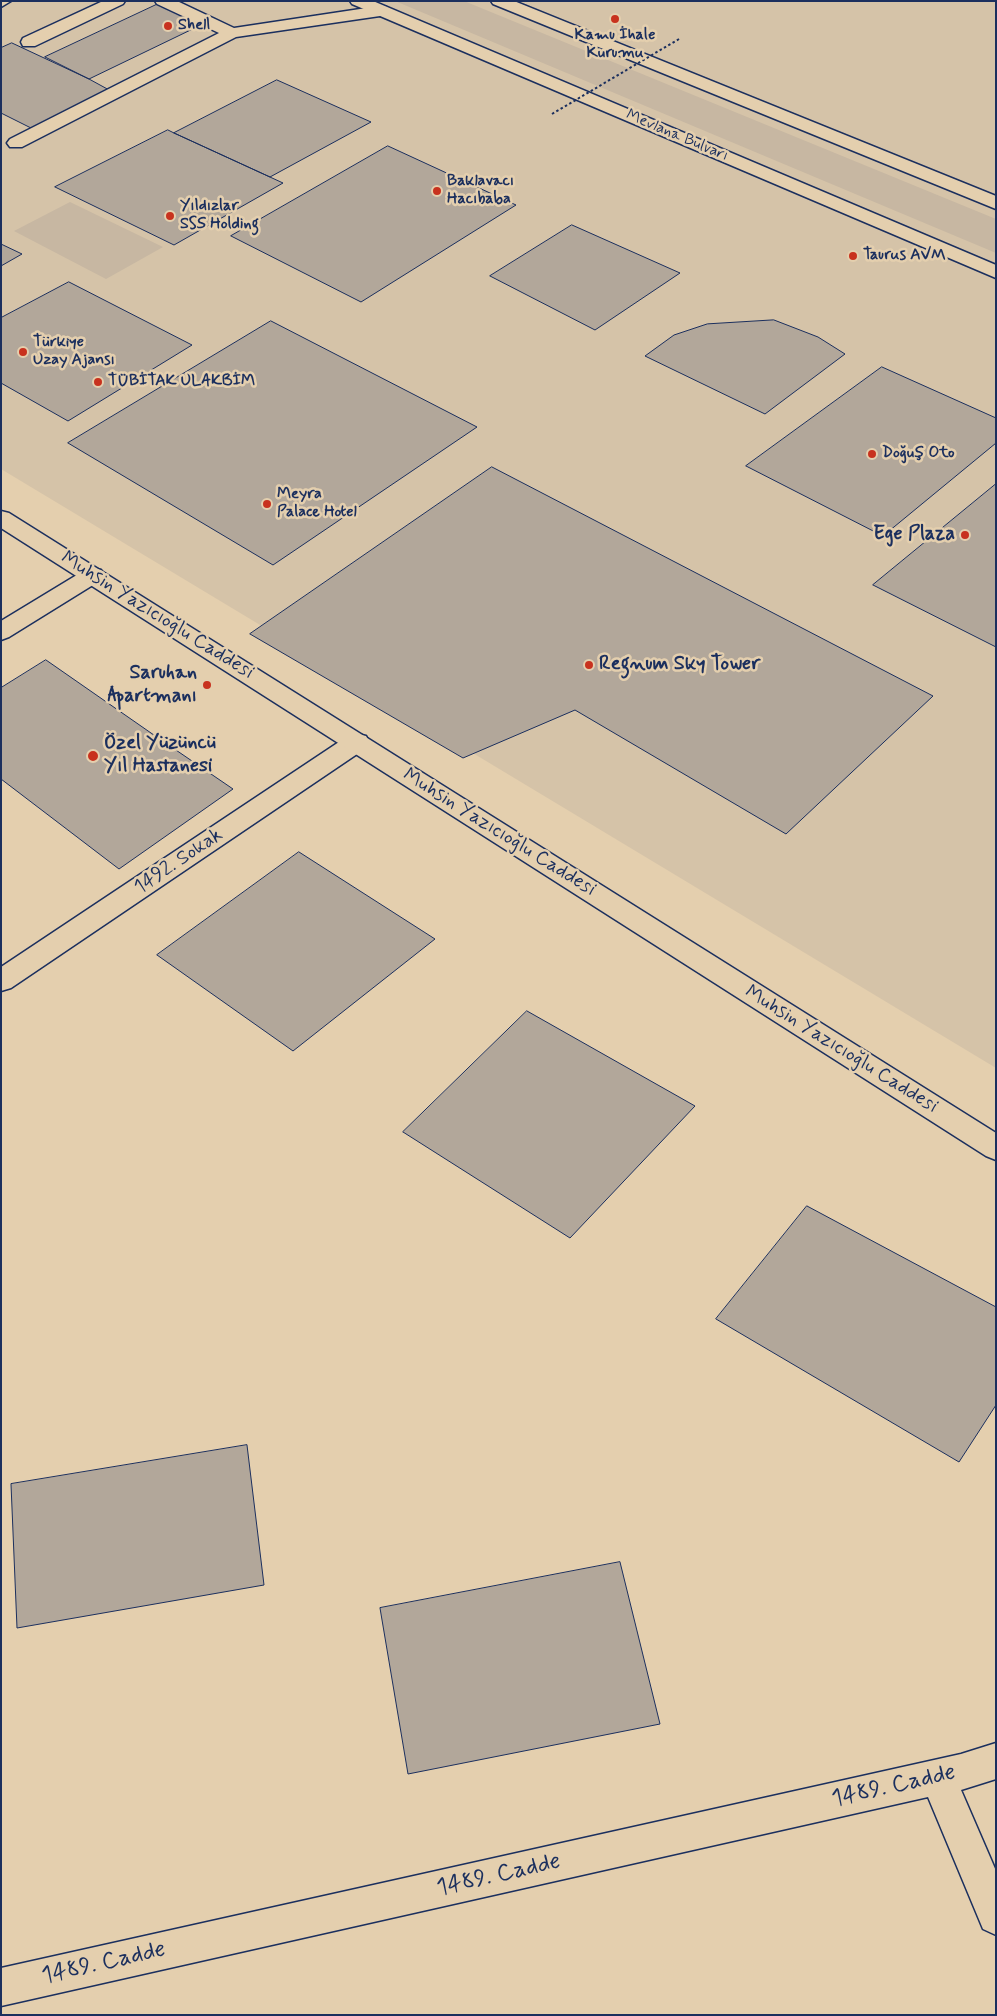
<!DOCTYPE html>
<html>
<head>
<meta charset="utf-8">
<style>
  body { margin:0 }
  #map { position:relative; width:997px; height:2016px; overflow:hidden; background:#e4cfae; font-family:Mynerve,sans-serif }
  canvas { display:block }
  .frame { position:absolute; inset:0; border:2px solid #1b2f5e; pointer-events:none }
</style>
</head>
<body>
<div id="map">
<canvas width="997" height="2016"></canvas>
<div class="frame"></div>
</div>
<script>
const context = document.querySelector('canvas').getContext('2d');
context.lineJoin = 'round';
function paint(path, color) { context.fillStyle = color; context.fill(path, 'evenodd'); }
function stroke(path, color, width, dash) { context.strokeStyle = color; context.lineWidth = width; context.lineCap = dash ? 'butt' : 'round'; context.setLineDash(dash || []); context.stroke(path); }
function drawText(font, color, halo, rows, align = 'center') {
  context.font = font + ' Mynerve,sans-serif'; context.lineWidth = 5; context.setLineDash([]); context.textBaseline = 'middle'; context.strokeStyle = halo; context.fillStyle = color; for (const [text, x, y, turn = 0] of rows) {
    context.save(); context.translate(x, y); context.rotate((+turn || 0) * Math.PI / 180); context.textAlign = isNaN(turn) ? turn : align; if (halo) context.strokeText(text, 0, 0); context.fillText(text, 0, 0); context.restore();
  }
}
paint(new Path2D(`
  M1 1H996V1068L1 469Z`), '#d5c3a8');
paint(new Path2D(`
  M395 1H464L996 219V253Z
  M70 202 163 247 106 279 14 231Z`), '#c7b7a2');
const building = new Path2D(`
  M158 4 203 24 89 79 45 57Z
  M12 43 89 79 111 91 33 129 1 113V48Z
  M277 80 371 122 270 177 174 133Z
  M168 130 174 133 283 183 174 245 55 187Z
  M388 146 516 205 361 302 231 236Z
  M572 225 680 273 595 330 490 276Z
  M1 244 22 254 1 266Z
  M69 282 192 345 68 421 1 383V318Z
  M774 320 818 337 845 354 765 414 645 356 674 335 707 324Z
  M271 321 477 427 273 565 68 443Z
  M882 367 996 418V443L883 536 746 466Z
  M492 467 933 696 786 834 575 710 463 758 250 634Z
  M996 484V647L873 585Z
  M46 660 151 733 233 789 119 869 1 779V688Z
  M299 852 435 939 293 1051 157 955Z
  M527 1011 695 1106 570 1238 403 1132Z
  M807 1206 996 1307V1405L959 1462 716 1319Z
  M247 1445 264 1585 17 1628 11 1484Z
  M620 1562 660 1724 408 1774 380 1608Z`);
paint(building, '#b2a79a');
stroke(building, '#1b2f5e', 1);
const minor = new Path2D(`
  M1 1H11L1 7Z
  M103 1H125L123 4 35 46H23L21 42 23 38Z
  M155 1H177L234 28 380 6 386 7 388 11 386 15 380 16 236 37 22 147H10L7 143 10 139 219 33 157 4Z
  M93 568 101 570 104 575 101 580 9 637 1 640V621L85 570Z
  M357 734 366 736 369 742 366 748 11 988 1 991V967L348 736Z
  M996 1743V1779L961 1790 996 1871V1935L983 1929 928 1797 1 2006V1968L961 1754Z`);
const major = new Path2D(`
  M1 511 9 513 996 1133V1160L986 1156 1 528Z`);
const highway = new Path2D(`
  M350 1H373L996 265V278L352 4Z
  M491 1H514L996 196V209L493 4Z`);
stroke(minor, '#1b2f5e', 3);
stroke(major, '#1b2f5e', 3);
stroke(highway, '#1b2f5e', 3);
paint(minor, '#e4cfae');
paint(major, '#e4cfae');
paint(highway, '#e4cfae');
stroke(new Path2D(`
  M552 114 679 39`), '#1b2f5e', 2, [2.5, 2.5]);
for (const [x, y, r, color] of [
  [615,19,5,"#c8321e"],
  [168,26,5,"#c8321e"],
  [437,191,5,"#c8321e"],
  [170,216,5,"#c8321e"],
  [853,256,5,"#c8321e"],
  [23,352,5,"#c8321e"],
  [98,382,5,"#c8321e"],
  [872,454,5,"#c8321e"],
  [267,504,5,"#c8321e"],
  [965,535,5,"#c8321e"],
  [589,665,5,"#c8321e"],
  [207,685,5,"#c8321e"],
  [93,756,6,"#c8321e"]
]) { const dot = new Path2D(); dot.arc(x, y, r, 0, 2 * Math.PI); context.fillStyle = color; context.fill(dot); stroke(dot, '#e4cfae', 2); }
drawText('bold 16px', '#1b2f5e', '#e4cfae', [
  ["Shell",178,26],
  ["Kamu İhale",615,36,"center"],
  ["Kurumu",615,54,"center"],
  ["Baklavacı",447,182],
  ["Hacıbaba",447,200],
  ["Yıldızlar",180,207],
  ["SSS Holding",180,225],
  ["Taurus AVM",863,256],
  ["Türkiye",33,343],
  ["Uzay Ajansı",33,361],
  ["TÜBİTAK ULAKBİM",108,382],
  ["Doğuş Oto",882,454],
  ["Meyra",277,495],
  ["Palace Hotel",277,513]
], 'left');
drawText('16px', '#1b2f5e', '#e4cfae', [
  ["Mevlana Bulvarı",677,136,23]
]);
drawText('bold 20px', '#1b2f5e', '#e4cfae', [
  ["Ege Plaza",955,535],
  ["Regnum Sky Tower",599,665,"left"],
  ["Saruhan",197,674],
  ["Apartmanı",197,697],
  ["Özel Yüzüncü",104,744,"left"],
  ["Yıl Hastanesi",104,767,"left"]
], 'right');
drawText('20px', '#1b2f5e', '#e4cfae', [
  ["Muhsin Yazıcıoğlu Caddesi",157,616,32],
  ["Muhsin Yazıcıoğlu Caddesi",499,833,32],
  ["1492. Sokak",179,862,-34],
  ["Muhsin Yazıcıoğlu Caddesi",841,1050,32]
]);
drawText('24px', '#1b2f5e', '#e4cfae', [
  ["1489. Cadde",894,1787,-13],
  ["1489. Cadde",499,1876,-13],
  ["1489. Cadde",104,1964,-13]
]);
</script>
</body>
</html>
